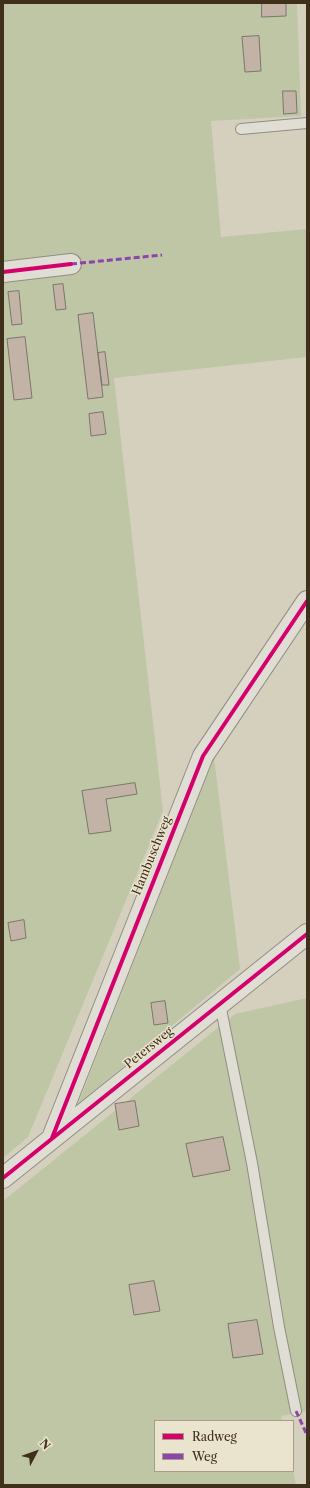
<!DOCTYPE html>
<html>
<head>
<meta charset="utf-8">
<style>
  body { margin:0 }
  #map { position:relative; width:310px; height:1488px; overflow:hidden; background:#d5d0be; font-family:"Libre Caslon Text",serif }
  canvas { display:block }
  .frame { position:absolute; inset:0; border:4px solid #402f1a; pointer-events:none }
  .legend { position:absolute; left:154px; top:1420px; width:140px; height:52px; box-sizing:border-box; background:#eae4cf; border:1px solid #a69c87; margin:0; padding:5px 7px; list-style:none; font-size:12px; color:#402f1a }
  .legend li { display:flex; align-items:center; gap:8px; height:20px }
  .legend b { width:20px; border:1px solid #a69c87 }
  .north { position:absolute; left:16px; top:1432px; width:40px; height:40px; -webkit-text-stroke:3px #eae4cf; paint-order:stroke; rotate:49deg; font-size:11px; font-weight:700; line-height:16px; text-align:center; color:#402f1a }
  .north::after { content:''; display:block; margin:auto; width:14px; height:18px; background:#402f1a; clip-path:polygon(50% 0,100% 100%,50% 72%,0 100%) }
</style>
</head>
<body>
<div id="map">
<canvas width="310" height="1488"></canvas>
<div class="frame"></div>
<ul class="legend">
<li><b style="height:5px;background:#d6006c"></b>Radweg</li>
<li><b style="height:5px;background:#8e44ad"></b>Weg</li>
</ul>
<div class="north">N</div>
</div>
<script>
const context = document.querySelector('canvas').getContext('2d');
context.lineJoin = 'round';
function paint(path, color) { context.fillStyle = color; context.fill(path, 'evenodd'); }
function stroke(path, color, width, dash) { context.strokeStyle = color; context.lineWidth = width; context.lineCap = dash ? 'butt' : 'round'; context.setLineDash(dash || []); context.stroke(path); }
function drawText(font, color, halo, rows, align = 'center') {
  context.font = font + ' "Libre Caslon Text",serif'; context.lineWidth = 3; context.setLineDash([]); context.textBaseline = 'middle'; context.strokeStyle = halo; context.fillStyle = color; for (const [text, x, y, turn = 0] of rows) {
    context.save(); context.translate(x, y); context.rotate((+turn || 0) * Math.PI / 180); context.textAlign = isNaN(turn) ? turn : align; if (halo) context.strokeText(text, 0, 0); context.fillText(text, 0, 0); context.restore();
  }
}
paint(new Path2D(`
  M3 3H297L301 116 211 121 221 237 307 229V357L114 378 163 811 28 1137 3 1158Z
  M214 757 240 969 78 1104Z
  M307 998V1411L281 1416 282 1421H155V1471L293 1470 296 1485H3V1201L235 1014Z`), '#bec6a6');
const building = new Path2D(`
  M262 3H286V16L262 17Z
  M259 36 261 71 245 72 242 37Z
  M283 91H296L297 113 284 114Z
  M63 284 66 309 56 310 53 285Z
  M19 291 22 324 12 325 8 292Z
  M93 313 103 397 88 399 78 315Z
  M25 337 32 398 14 400 7 339Z
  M105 352 109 385H102L98 353Z
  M103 412 106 434 91 436 89 414Z
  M135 783 137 794 106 799 111 831 89 834 82 791Z
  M24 920 26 938 11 941 8 923Z
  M165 1001 168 1023 154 1025 151 1003Z
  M135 1101 139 1126 119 1130 115 1104Z
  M223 1137 230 1170 193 1177 186 1144Z
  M154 1281 160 1311 134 1315 129 1285Z
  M257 1320 263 1354 233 1358 228 1324Z`);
paint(building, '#c2b3a6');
stroke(building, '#7c776a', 1);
const lane = new Path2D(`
  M241 129 307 123
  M220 1004 252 1163 279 1327 296 1411`);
const street = new Path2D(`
  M3 272 71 264
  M52 1138 203 756 307 601
  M3 1178 307 934`);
stroke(lane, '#928d80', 12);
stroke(street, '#928d80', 22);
stroke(lane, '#dfddd4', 10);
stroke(street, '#dfddd4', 20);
stroke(new Path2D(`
  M71 264 162 255
  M296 1411 307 1435`), '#8e44ad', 3, [6, 3]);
stroke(new Path2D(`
  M3 272 71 264
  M52 1138 203 756 307 601
  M3 1178 307 934`), '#d6006c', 4);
drawText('12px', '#402f1a', '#eae4cf', [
  ["Hambuschweg",152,856,-68],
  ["Petersweg",149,1048,-39]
]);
</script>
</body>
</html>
